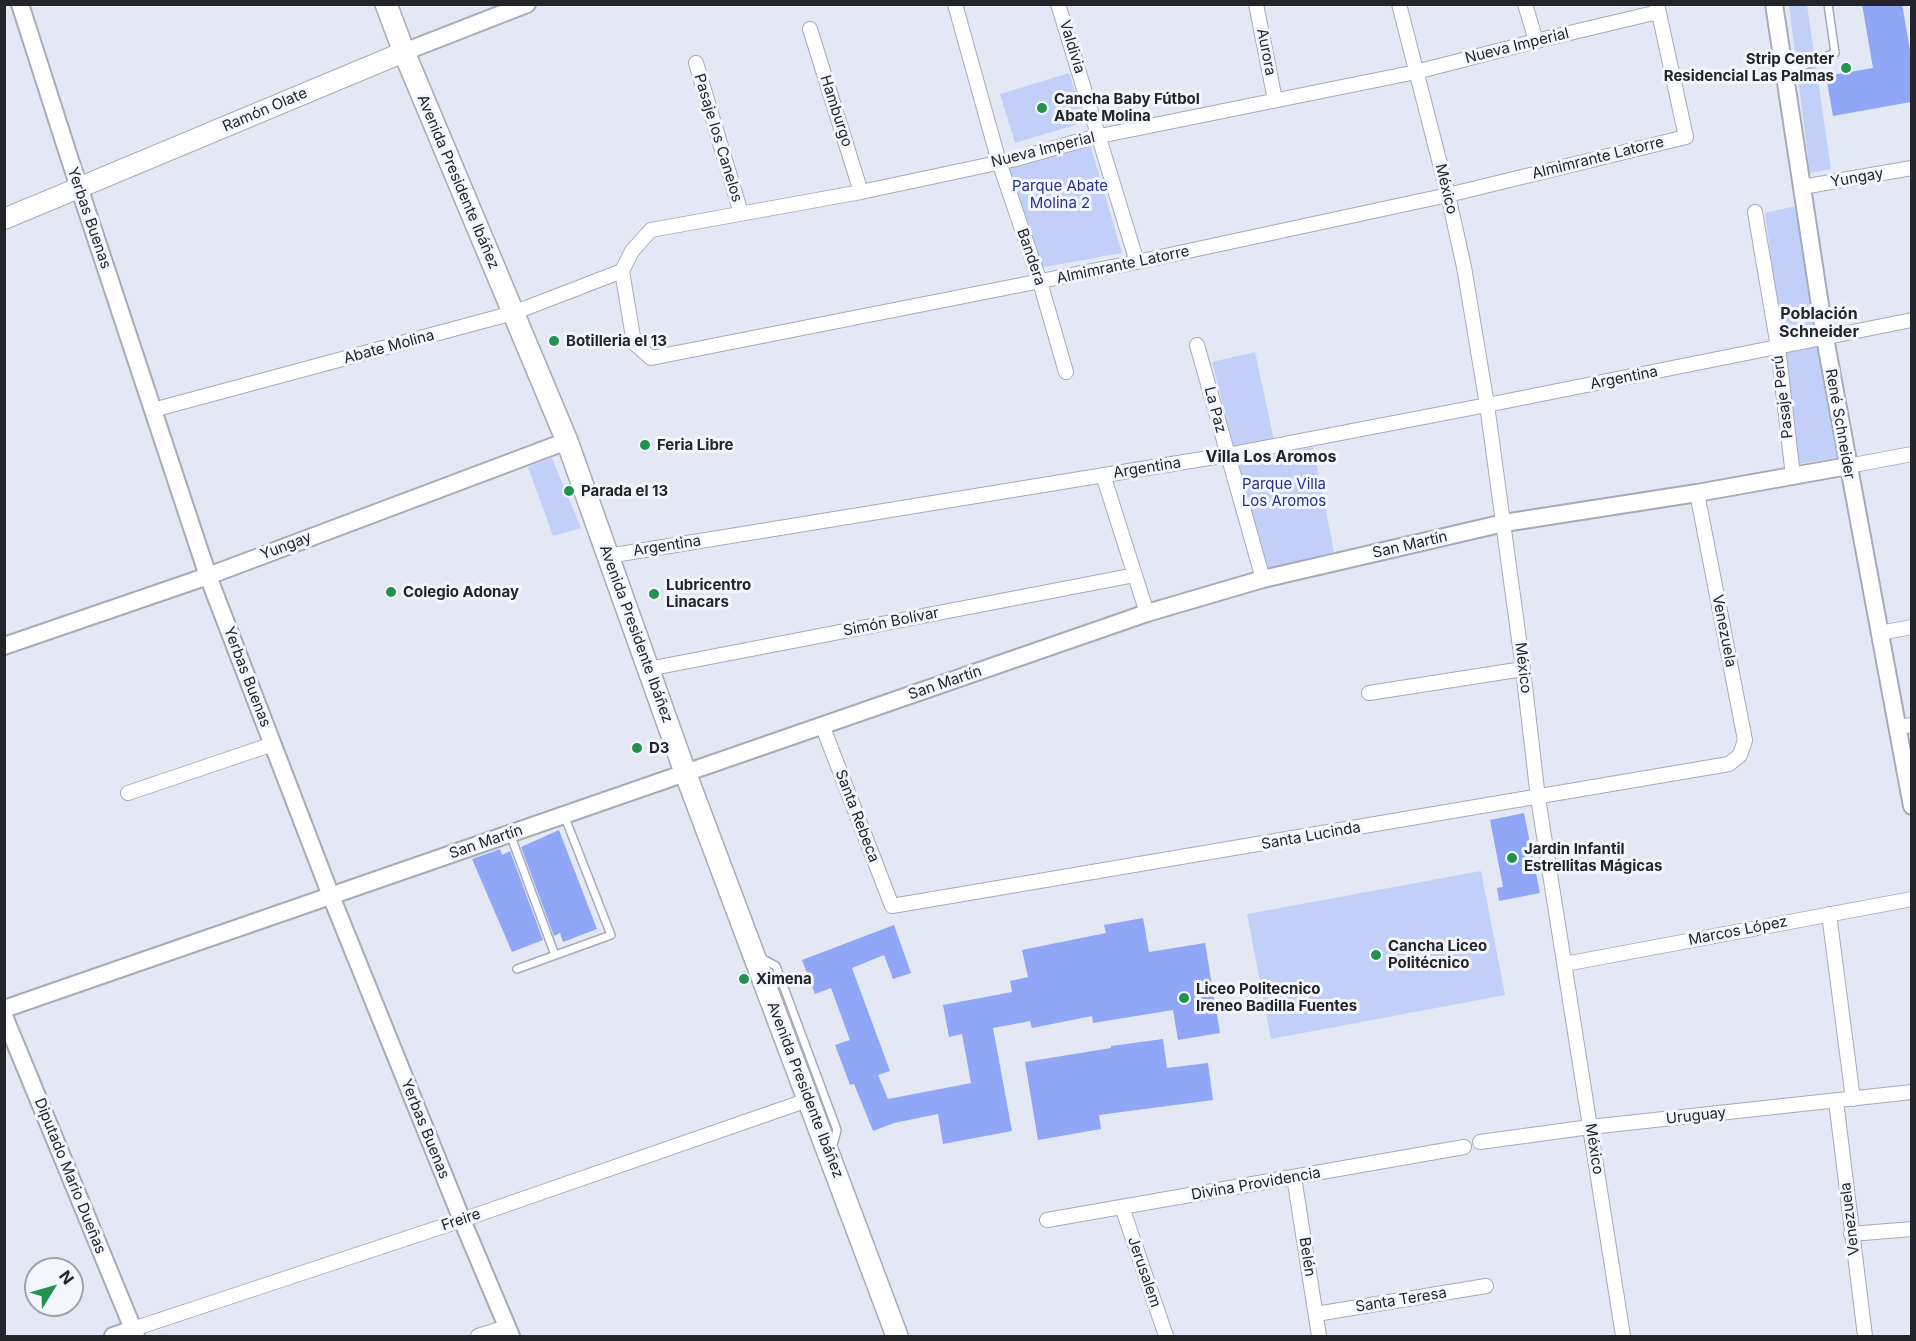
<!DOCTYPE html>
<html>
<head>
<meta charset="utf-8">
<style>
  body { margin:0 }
  #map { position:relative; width:1916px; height:1341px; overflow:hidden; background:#e4e8f5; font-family:Inter,sans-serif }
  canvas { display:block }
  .frame { position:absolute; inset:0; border:6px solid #24252a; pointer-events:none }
  .north { position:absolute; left:24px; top:1257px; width:60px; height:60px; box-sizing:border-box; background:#f3f6fd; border:2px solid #a0a2a9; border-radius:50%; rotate:53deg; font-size:16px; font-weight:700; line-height:24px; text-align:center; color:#24252a }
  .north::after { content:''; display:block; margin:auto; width:21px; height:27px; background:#22934d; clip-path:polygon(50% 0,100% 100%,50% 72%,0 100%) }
</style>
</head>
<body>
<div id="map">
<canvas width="1916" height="1341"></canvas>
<div class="frame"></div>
<div class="north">N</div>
</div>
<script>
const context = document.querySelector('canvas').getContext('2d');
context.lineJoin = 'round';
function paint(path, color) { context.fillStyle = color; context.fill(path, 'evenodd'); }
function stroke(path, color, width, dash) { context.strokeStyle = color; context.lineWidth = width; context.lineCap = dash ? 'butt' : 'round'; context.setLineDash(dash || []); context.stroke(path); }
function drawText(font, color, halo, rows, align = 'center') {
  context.font = font + ' Inter,sans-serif'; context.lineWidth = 6; context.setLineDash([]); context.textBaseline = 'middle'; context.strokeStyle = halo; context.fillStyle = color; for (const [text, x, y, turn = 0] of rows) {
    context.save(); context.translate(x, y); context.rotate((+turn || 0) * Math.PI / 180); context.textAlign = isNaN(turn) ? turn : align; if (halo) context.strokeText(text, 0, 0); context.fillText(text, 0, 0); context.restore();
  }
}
paint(new Path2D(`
  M1789 5H1807L1831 169 1810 173Z
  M1069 73 1085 122 1015 143 1000 94Z
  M1090 144 1122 253 1039 268 1004 163Z
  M1796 206 1839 457 1798 464 1765 213Z
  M1255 352 1277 454 1313 447 1334 552 1265 571 1212 362Z
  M552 458 581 528 553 536 528 467Z
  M1481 871 1505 995 1271 1039 1247 914Z`), '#c2cff9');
paint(new Path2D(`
  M1862 4H1902L1911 56V102L1833 116 1826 76 1873 68Z
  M1524 813 1540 893 1499 901 1497 888 1503 887 1490 820Z
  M559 830 597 929 563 942 560 933 554 936 521 847Z
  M500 849 502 855 510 851 543 940 512 952 472 859Z
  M1143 918 1149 952 1205 943 1220 1033 1178 1040 1173 1010 1093 1023 1092 1016 1032 1028 1030 1021 993 1028 1012 1131 943 1144 938 1114 894 1123 873 1131 854 1084 850 1085 835 1045 850 1040 831 988 815 994 802 960 894 925 911 973 893 979 884 955 852 968 890 1071 878 1075 888 1099 971 1083 962 1034 949 1037 943 1005 1012 992 1010 981 1028 977 1022 950 1106 933 1104 925Z
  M1163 1039 1167 1068 1208 1063 1213 1100 1099 1115 1101 1129 1038 1140 1025 1062 1111 1048V1046Z`), '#90a6f6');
const service = new Path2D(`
  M1785 73 1835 53 1828 4
  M510 834 555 955
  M761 958 776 966 837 1130 832 1149
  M517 969 611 935 564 815`);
const minor = new Path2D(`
  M955 4 999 162 1040 282 1066 372
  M1058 4 1137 262
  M1256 4 1275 100
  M1399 4 1448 195 1464 267 1487 405 1523 669 1538 798 1623 1336
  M1525 4 1536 41
  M810 29 861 192
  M696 63 741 213
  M1802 187 1912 168
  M1755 212 1778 347 1793 476
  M622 271 634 343 651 358 1137 262 1448 195 1686 137 1657 4
  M622 271 632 251 651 230 861 192 1016 159 1090 138 1416 72 1536 41 1658 12
  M1197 345 1263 579
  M153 410 513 313 622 271
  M1848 466 1912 454
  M1103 475 1147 613
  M608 556 1227 455 1487 405 1912 320
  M1879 633 1912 627
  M648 669 1135 575
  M1369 693 1523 669
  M822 725 892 906 1729 764 1740 755 1745 740 1697 493
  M1897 727 1912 725
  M128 793 273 744
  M1829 914 1853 1099
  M1565 964 1912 899
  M1836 1101 1865 1336
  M1480 1142 1590 1127 1912 1092
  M1294 1177 1319 1336
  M1122 1207 1166 1336
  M1047 1220 1464 1147
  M1851 1234 1912 1229
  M1316 1314 1486 1286
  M133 1329 462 1220 808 1100
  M478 1336 507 1327`);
const tertiary = new Path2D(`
  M20 4 70 160 208 576 331 896 462 1220 511 1336
  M1774 4 1825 338 1912 806
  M404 52 527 4
  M4 646 208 576 567 441
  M4 1009 1147 613 1263 579 1504 523 1697 493 1848 466
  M4 1016 136 1336
  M113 1336 133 1329`);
const secondary = new Path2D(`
  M4 219 404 52`);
const primary = new Path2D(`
  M386 4 404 52 567 441 685 772 897 1336`);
stroke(service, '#a7abb7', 10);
stroke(minor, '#a7abb7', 16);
stroke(tertiary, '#a7abb7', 20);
stroke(secondary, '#a7abb7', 22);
stroke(primary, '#a7abb7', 24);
stroke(service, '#fff', 7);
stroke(minor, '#fff', 14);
stroke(tertiary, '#fff', 16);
stroke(secondary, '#fff', 20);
stroke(primary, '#fff', 21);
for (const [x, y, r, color] of [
  [1846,68,6,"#22934d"],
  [1042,108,6,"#22934d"],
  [554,341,6,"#22934d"],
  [645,445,6,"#22934d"],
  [569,491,6,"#22934d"],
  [391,592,6,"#22934d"],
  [654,594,6,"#22934d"],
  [637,748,6,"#22934d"],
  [1512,858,6,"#22934d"],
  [1376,955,6,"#22934d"],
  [744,979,6,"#22934d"],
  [1184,998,6,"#22934d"]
]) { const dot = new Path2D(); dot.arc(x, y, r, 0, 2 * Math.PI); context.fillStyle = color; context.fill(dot); stroke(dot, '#f3f6fd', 2); }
drawText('15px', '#24252a', '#f3f6fd', [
  ["Nueva Imperial",1517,46,-14],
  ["Valdivia",1072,47,73],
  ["Aurora",1266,52,79],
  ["Ramón Olate",265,110,-23],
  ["Hamburgo",836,111,72],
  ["Pasaje los Canelos",718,138,73],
  ["Nueva Imperial",1043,150,-14],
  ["Almimrante Latorre",1598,158,-14],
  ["Yungay",1857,178,-10],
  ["Avenida Presidente Ibáñez",458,182,67],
  ["México",1446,189,76],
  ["Yerbas Buenas",89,218,71],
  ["Bandera",1031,257,71],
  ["Almimrante Latorre",1123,265,-12],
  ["Abate Molina",389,347,-15],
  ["Argentina",1624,378,-11],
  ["Pasaje Perú",1783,397,-97],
  ["La Paz",1215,410,75],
  ["René Schneider",1840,424,80],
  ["Argentina",1147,468,-9],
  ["San Martín",1410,545,-13],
  ["Yungay",286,546,-21],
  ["Argentina",667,546,-9],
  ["Simón Bolívar",891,622,-11],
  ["Venezuela",1724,631,79],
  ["Avenida Presidente Ibáñez",636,634,70],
  ["México",1523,668,83],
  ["Yerbas Buenas",247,677,69],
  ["San Martín",945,683,-19],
  ["Santa Rebeca",857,816,69],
  ["Santa Lucinda",1311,836,-10],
  ["San Martín",486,842,-19],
  ["Marcos López",1738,931,-11],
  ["Avenida Presidente Ibáñez",805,1090,69],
  ["Uruguay",1696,1116,-6],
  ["Yerbas Buenas",425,1129,68],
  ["México",1594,1149,81],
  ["Diputado Mario Dueñas",70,1176,68],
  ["Divina Providencia",1256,1184,-10],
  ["Venezuela",1850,1219,-97],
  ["Freire",461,1220,-19],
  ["Belén",1307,1257,81],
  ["Jerusalem",1144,1272,71],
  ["Santa Teresa",1401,1300,-9]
]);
drawText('bold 15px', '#24252a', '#f3f6fd', [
  ["Strip Center",1834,59,"right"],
  ["Residencial Las Palmas",1834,76,"right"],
  ["Cancha Baby Fútbol",1054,99],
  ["Abate Molina",1054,116],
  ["Botilleria el 13",566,341],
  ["Feria Libre",657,445],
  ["Parada el 13",581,491],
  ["Lubricentro",666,585],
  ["Linacars",666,602],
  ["Colegio Adonay",403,592],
  ["D3",649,748],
  ["Jardin Infantil",1524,849],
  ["Estrellitas Mágicas",1524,866],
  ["Cancha Liceo",1388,946],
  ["Politécnico",1388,963],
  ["Ximena",756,979],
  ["Liceo Politecnico",1196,989],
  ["Ireneo Badilla Fuentes",1196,1006]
], 'left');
drawText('15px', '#27318b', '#f3f6fd', [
  ["Parque Abate",1060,186],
  ["Molina 2",1060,203],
  ["Parque Villa",1284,484],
  ["Los Aromos",1284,501]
]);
drawText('bold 16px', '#24252a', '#f3f6fd', [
  ["Población",1819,314],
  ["Schneider",1819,332],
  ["Villa Los Aromos",1271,457]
]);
</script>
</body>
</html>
